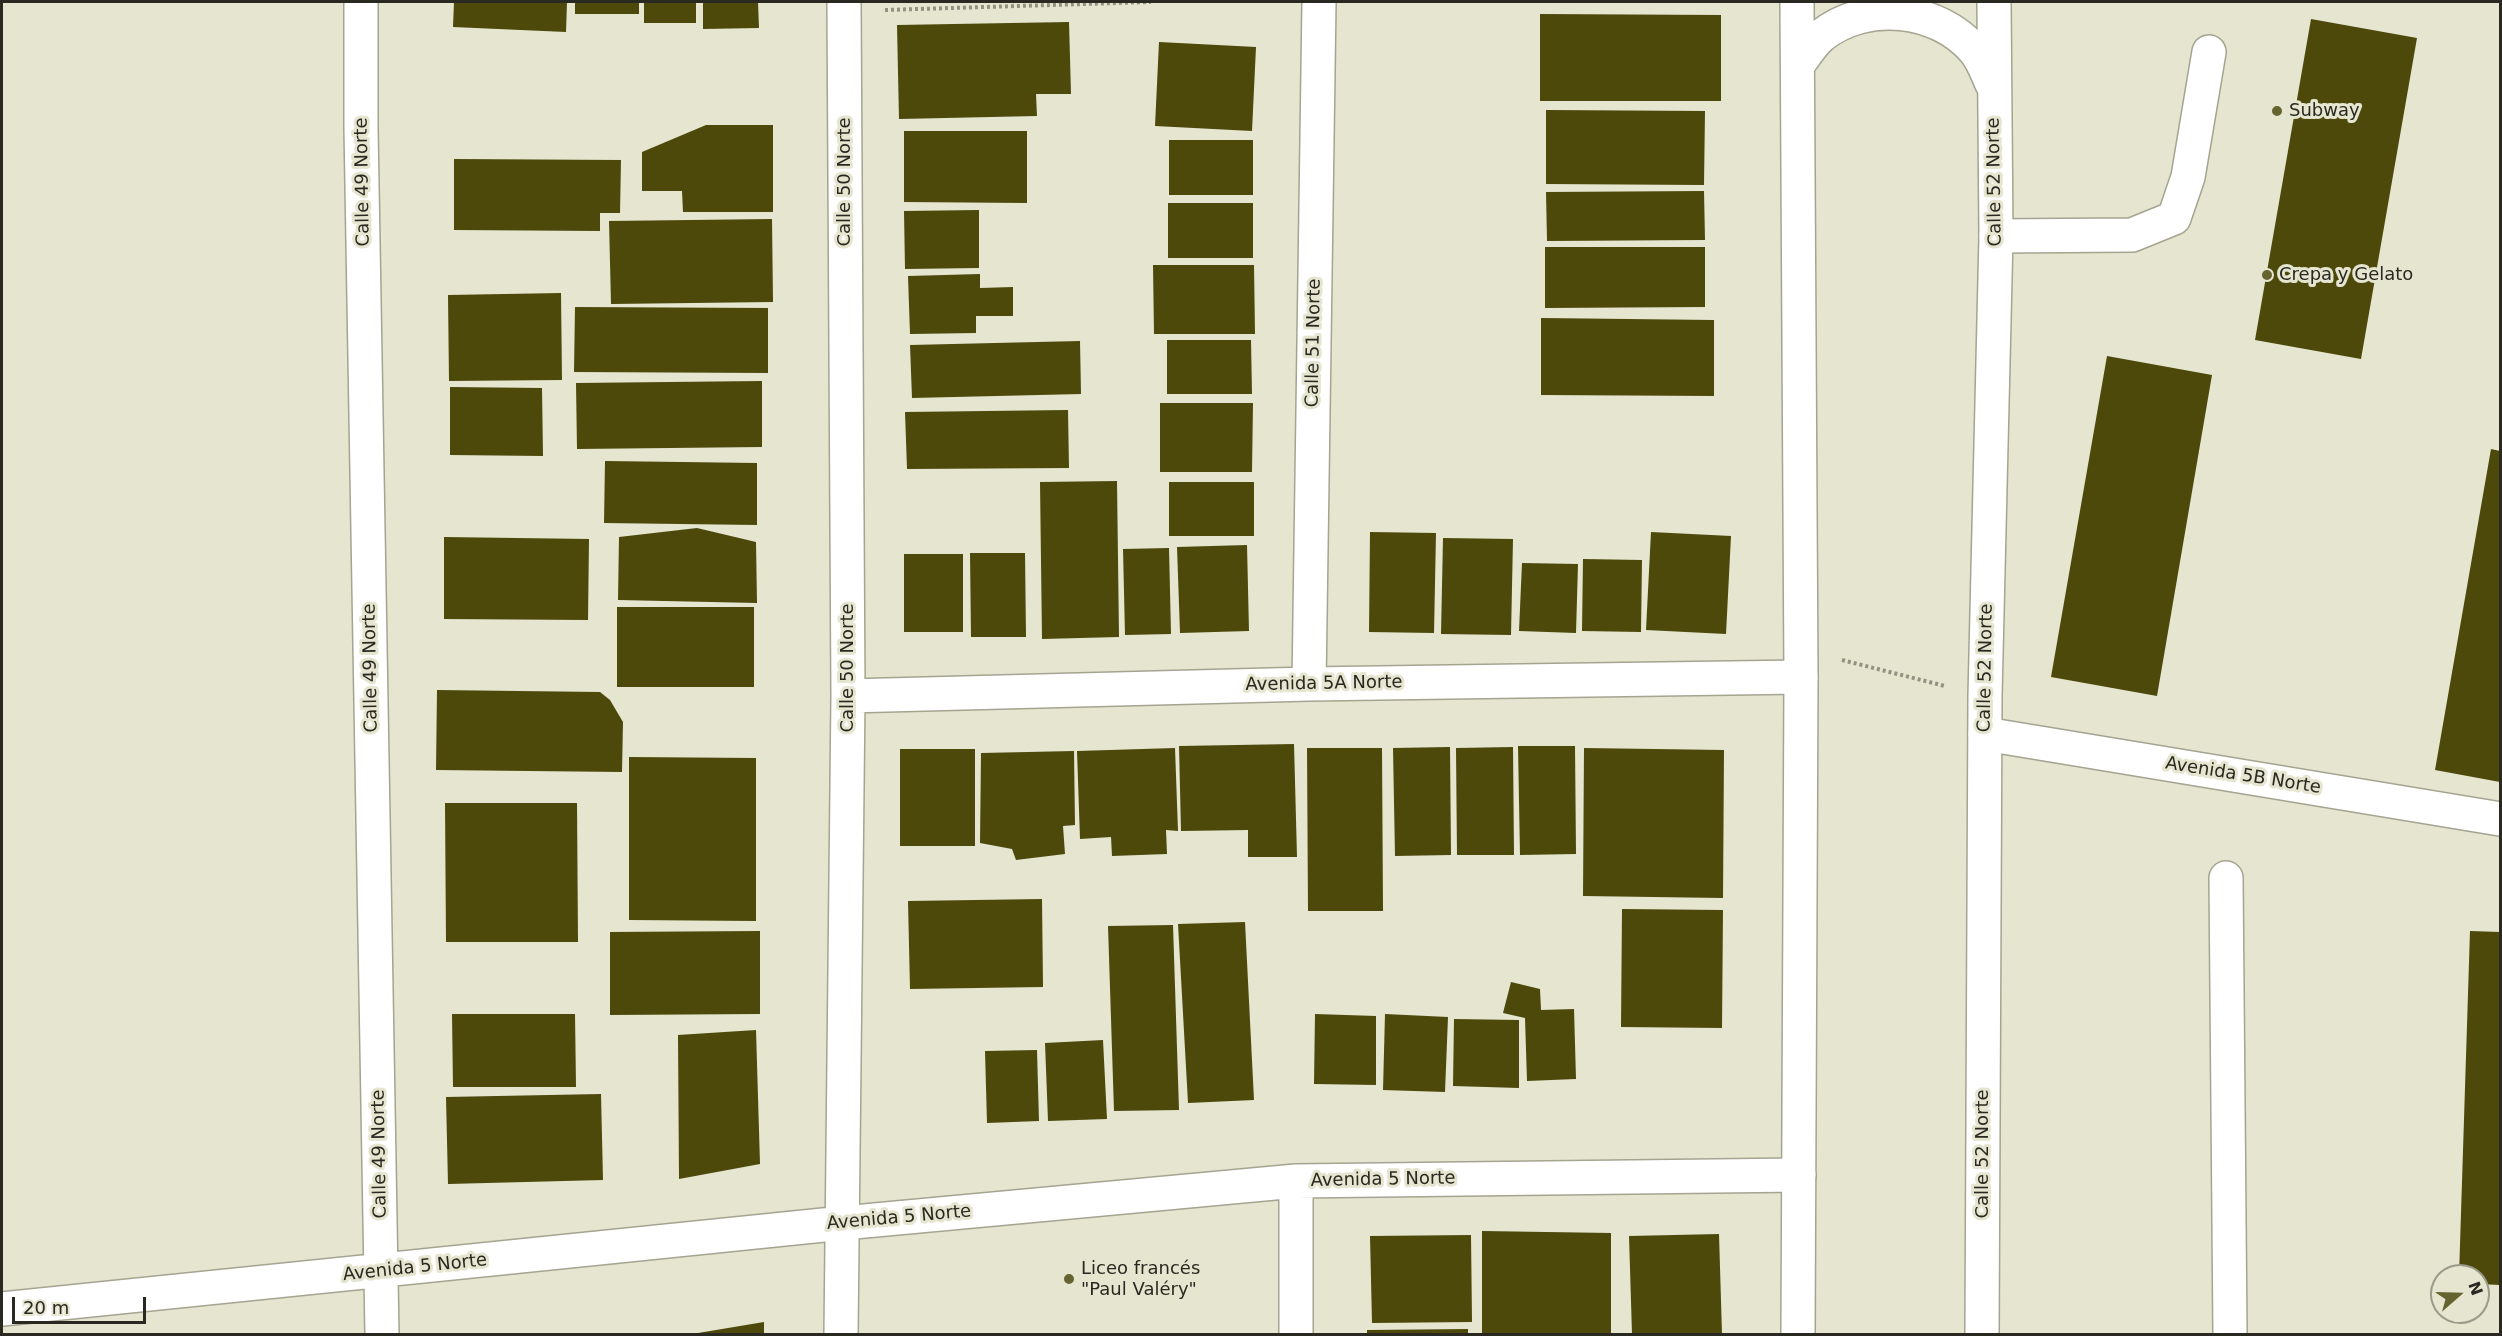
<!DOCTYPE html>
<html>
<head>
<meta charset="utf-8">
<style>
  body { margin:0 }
  #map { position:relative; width:2502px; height:1336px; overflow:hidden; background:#e5e5d0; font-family:"DejaVu Sans",sans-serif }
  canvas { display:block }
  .frame { position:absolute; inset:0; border:3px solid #292921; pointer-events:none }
  .north { position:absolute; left:2430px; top:1264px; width:60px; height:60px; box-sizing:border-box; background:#e5e5d0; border:2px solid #9a9a8a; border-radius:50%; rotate:70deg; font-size:16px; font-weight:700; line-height:24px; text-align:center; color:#292921 }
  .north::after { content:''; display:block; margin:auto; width:21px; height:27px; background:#656330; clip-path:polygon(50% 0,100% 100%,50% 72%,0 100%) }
  .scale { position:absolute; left:12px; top:1297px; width:134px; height:27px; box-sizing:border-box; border:3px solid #292921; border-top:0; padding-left:8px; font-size:18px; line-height:21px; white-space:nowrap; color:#292921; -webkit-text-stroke:4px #e5e5d0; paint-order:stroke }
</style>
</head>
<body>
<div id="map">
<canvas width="2502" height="1336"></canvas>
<div class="frame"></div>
<div class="north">N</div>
<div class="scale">20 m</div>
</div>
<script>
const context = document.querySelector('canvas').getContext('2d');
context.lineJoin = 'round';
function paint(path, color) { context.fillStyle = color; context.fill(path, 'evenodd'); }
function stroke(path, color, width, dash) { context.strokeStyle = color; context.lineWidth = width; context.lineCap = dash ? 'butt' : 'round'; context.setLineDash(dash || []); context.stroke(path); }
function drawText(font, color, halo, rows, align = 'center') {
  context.font = font + ' "DejaVu Sans",sans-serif'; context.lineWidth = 6; context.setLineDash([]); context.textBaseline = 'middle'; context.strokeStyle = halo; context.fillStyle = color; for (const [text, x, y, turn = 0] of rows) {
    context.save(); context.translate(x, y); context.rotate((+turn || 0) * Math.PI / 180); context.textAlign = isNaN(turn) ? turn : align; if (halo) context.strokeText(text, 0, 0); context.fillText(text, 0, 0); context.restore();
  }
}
paint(new Path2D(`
  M454 2H567L566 32 453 27Z
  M575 2H639V14H575Z
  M644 2H696V23H644Z
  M703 2H758L759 28 703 29Z
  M1540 14 1721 15V101H1540Z
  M2311 19 2417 38 2361 359 2255 340Z
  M1069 22 1071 94H1036L1037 116 899 119 897 25Z
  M1159 42 1256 47 1252 131 1155 126Z
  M1546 110 1705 111 1704 185 1546 184Z
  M706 125H773V212H683L682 191H642V152Z
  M904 131H1027V203L904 202Z
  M1169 140H1253V195H1169Z
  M454 159 621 160 620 213H600V231L454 230Z
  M1704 191 1705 240 1547 241 1546 192Z
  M1168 203H1253V258H1168Z
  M979 210V268L905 269 904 211Z
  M772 219 773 302 611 304 609 221Z
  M1545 247H1705V307L1545 308Z
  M1153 265H1254L1255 334H1154Z
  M980 274V288L1013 287V316H976V333L910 334 908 276Z
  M561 293 562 380 449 381 448 295Z
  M575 307 768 308V373L574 372Z
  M1541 318 1714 320V396L1541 395Z
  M1167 340H1251L1252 394H1167Z
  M1080 341 1081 394 912 398 910 345Z
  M2107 356 2212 375 2157 696 2051 677Z
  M762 381V447L577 449 576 383Z
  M450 387 542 388 543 456 450 455Z
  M1160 403H1253L1252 472H1160Z
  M1068 410 1069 468 907 469 905 412Z
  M2491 449 2500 451V782L2435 770Z
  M605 461 757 463V525L604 523Z
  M1117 481 1119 637 1042 639 1040 482Z
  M1169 482H1254V536H1169Z
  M697 528 756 542 757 603 618 600 619 537Z
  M1370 532 1436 533 1434 633 1369 632Z
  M1651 532 1731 536 1726 634 1646 630Z
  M444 537 589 539 588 620 444 619Z
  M1443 538 1513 539 1511 635 1441 634Z
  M1247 545 1249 631 1180 633 1177 547Z
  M1169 548 1171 634 1125 635 1123 549Z
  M970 553H1025L1026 637H971Z
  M904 554H963V632H904Z
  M1583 559 1642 560 1641 632 1582 631Z
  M1522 563 1578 564 1576 633 1519 631Z
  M617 607H754V687H617Z
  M437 690 600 692 610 700 623 722 622 772 436 770Z
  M1294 744 1297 857H1248V830L1181 831 1179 746Z
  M1518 746H1575L1576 854 1520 855Z
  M1450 747 1451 855 1395 856 1393 748Z
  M1513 747 1514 855H1457L1456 748Z
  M1175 748 1178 831 1166 830 1167 854 1112 856 1111 837 1080 839 1077 751Z
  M1307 748H1382L1383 911H1308Z
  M1584 748 1724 750 1723 898 1583 896Z
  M900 749H975V846H900Z
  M1074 751 1075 825 1063 826 1065 854 1016 860 1012 849 980 843 981 753Z
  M629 757 756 758V921L629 920Z
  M445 803H577L578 942H446Z
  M1042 899 1043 987 910 989 908 901Z
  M1622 909 1723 910 1722 1028 1621 1027Z
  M1245 922 1254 1100 1188 1103 1178 924Z
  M1173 925 1179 1110 1114 1111 1108 926Z
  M760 931V1014L610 1015V932Z
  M2470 931 2500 932V1285L2478 1284V1276H2459Z
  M1511 982 1540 989 1541 1010 1574 1009 1576 1079 1527 1081 1525 1018 1503 1013Z
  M452 1014H575L576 1087H453Z
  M1315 1014 1376 1016V1085L1314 1084Z
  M1385 1014 1448 1017 1445 1092 1383 1090Z
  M1454 1019 1519 1020V1088L1453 1086Z
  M756 1030 760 1164 679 1179 678 1035Z
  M1103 1040 1107 1119 1048 1121 1045 1043Z
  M1037 1050 1039 1121 987 1123 985 1051Z
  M601 1094 603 1180 448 1184 446 1097Z
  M1482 1231 1611 1233V1334H1482Z
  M1719 1234 1722 1334H1632L1629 1236Z
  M1471 1235 1472 1322 1372 1323 1370 1236Z
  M764 1322V1334H698V1333Z
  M1468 1329V1334H1367V1330Z`), '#4c490b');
const minor = new Path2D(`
  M361 2V128L382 1334
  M1996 236 2132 235 2174 218 2188 177 2209 52
  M1309 684 1319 2
  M848 696 1309 684 1801 677
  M1985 734 2500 819
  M2226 878 2230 1334
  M1296 1181V1334
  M2 1309 843 1223 1296 1181 1799 1175
  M841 1334 848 696 844 2`);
const major = new Path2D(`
  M1797 2 1801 677 1798 1334
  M1798 65C1805 55 1812 44 1821 36 1866 0 1938 7 1975 51 1983 61 1987 73 1992 84
  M1982 1334 1985 696 1996 236 1994 2`);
stroke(minor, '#a4a491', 36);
stroke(major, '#a4a491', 36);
stroke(new Path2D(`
  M885 10 1151 2
  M1842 660 1945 686`), '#929282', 4, [3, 3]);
stroke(minor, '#fff', 33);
stroke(major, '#fff', 33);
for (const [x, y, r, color] of [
  [2277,111,6,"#656330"],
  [2267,275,6,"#656330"],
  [1069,1279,6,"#656330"]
]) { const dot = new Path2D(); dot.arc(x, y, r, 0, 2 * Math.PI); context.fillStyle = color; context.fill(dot); stroke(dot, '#e5e5d0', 2); }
drawText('18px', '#292921', '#e5e5d0', [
  ["Subway",2289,111],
  ["Crepa y Gelato",2279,275],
  ["Liceo francés",1081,1269],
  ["\"Paul Valéry\"",1081,1290]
], 'left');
drawText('18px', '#292921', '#e5e5d0', [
  ["Calle 49 Norte",363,182,-91],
  ["Calle 50 Norte",845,182,-90],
  ["Calle 52 Norte",1995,182,-91],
  ["Calle 51 Norte",1314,343,-89],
  ["Calle 49 Norte",371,668,-91],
  ["Calle 50 Norte",848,668,-90],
  ["Calle 52 Norte",1986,668,-89],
  ["Avenida 5A Norte",1324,684,-1],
  ["Avenida 5B Norte",2243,776,9],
  ["Calle 49 Norte",380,1154,-91],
  ["Calle 52 Norte",1983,1154,-90],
  ["Avenida 5 Norte",1383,1180,-1],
  ["Avenida 5 Norte",899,1218,-5],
  ["Avenida 5 Norte",415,1268,-6]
]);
</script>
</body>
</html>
